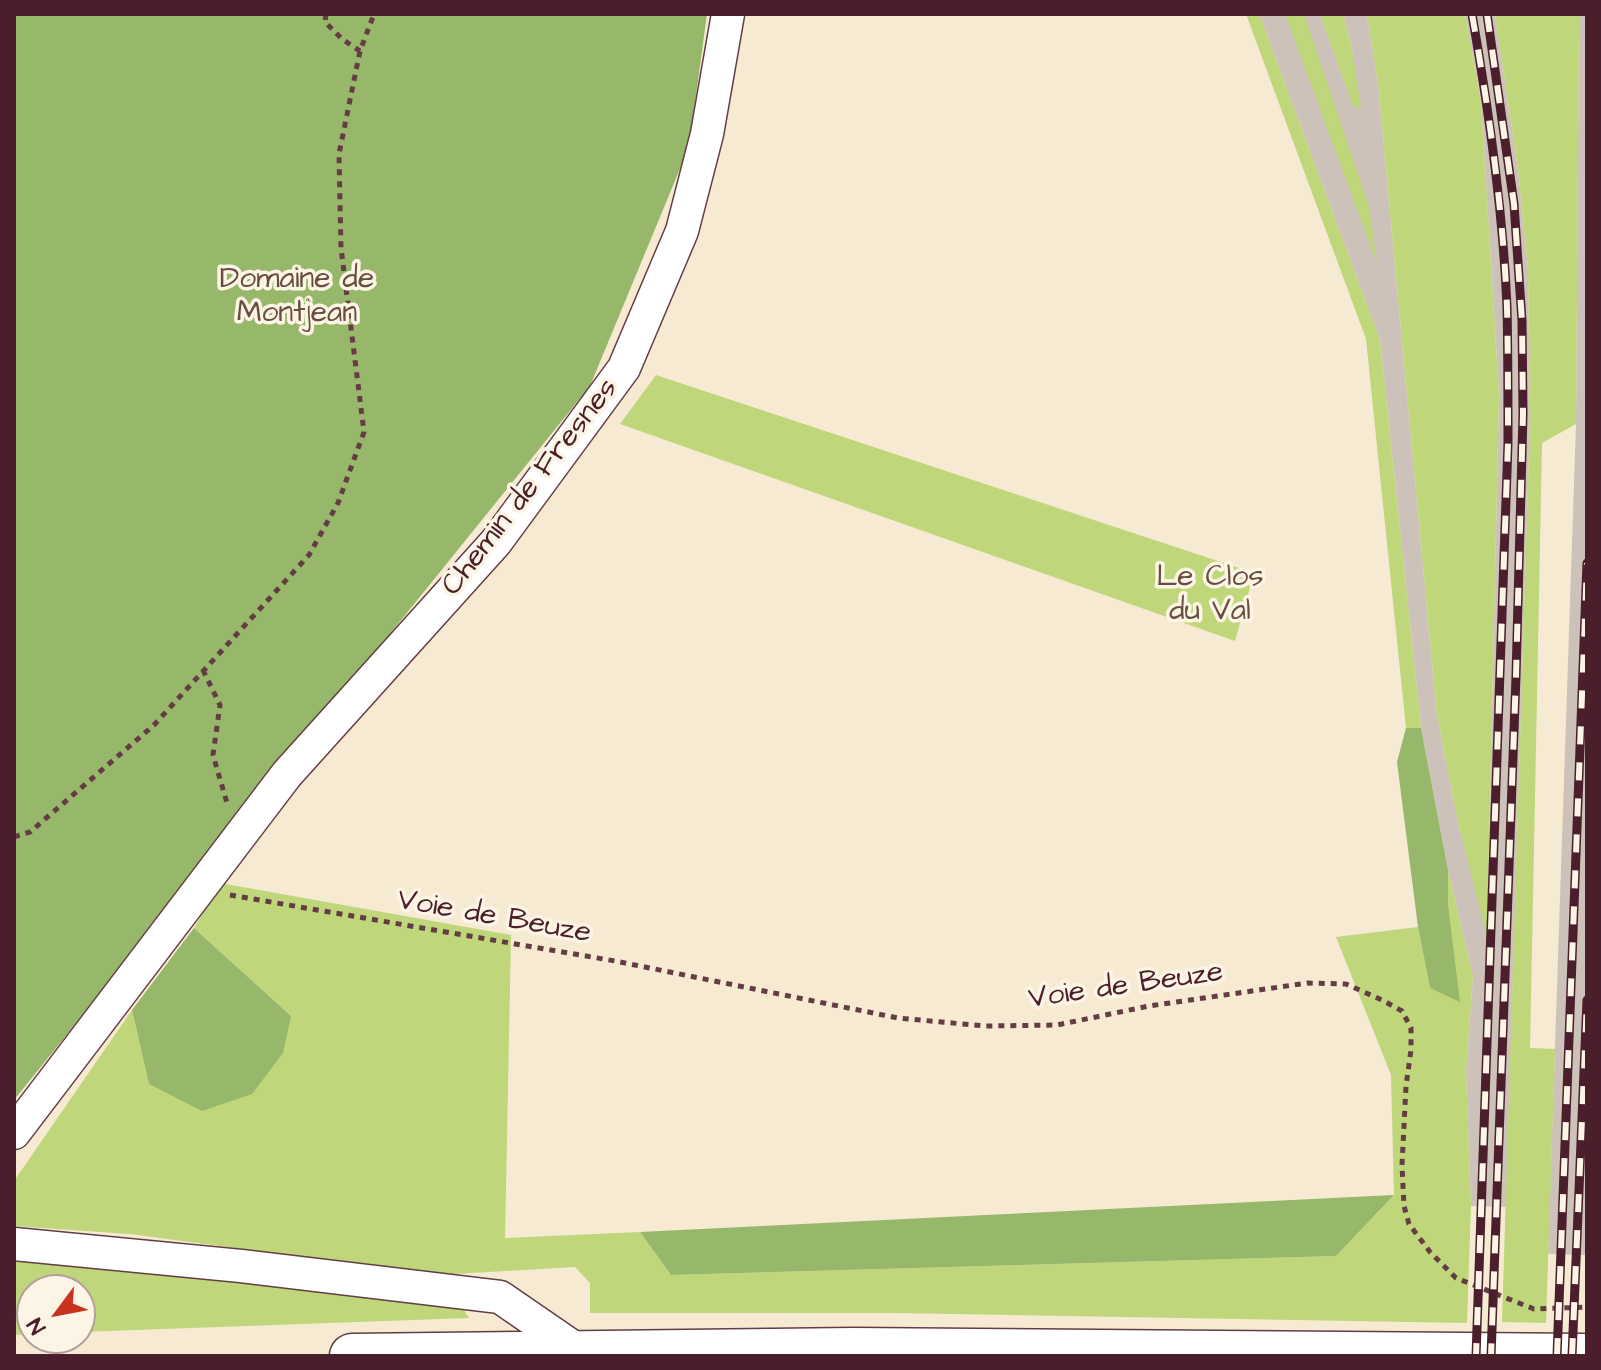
<!DOCTYPE html>
<html>
<head>
<meta charset="utf-8">
<style>
  body { margin:0 }
  #map { position:relative; width:1601px; height:1370px; overflow:hidden; background:#f6ead2; font-family:"Architects Daughter",sans-serif }
  canvas { display:block }
  .frame { position:absolute; inset:0; border:16px solid #4a1f2b; pointer-events:none }
  .north { position:absolute; left:16px; top:1274px; width:80px; height:80px; box-sizing:border-box; background:#fcf5e5; border:2px solid #b59f9b; border-radius:50%; rotate:238deg; font-size:22px; font-weight:700; line-height:32px; text-align:center; color:#4a1f2b }
  .north::after { content:''; display:block; margin:auto; width:28px; height:36px; background:#c8321e; clip-path:polygon(50% 0,100% 100%,50% 72%,0 100%) }
</style>
</head>
<body>
<div id="map">
<canvas width="1601" height="1370"></canvas>
<div class="frame"></div>
<div class="north">N</div>
</div>
<script>
const context = document.querySelector('canvas').getContext('2d');
context.lineJoin = 'round';
function paint(path, color) { context.fillStyle = color; context.fill(path, 'evenodd'); }
function stroke(path, color, width, dash) { context.strokeStyle = color; context.lineWidth = width; context.lineCap = dash ? 'butt' : 'round'; context.setLineDash(dash || []); context.stroke(path); }
function drawText(font, color, halo, rows, align = 'center') {
  context.font = font + ' "Architects Daughter",sans-serif'; context.lineWidth = 7; context.setLineDash([]); context.textBaseline = 'middle'; context.strokeStyle = halo; context.fillStyle = color; for (const [text, x, y, turn = 0] of rows) {
    context.save(); context.translate(x, y); context.rotate((+turn || 0) * Math.PI / 180); context.textAlign = isNaN(turn) ? turn : align; if (halo) context.strokeText(text, 0, 0); context.fillText(text, 0, 0); context.restore();
  }
}
paint(new Path2D(`
  M1259 14H1320L1353 106 1360 108 1352 49 1343 14H1367L1378 83 1437 716 1458 822 1487 933 1499 394 1481 102 1465 14H1495L1518 169 1528 268 1530 419 1506 1207 1471 1206 1466 1071 1473 976 1448 870 1421 728 1380 340Z
  M1579 14H1587V1255L1548 1254 1576 424Z`), '#cdc2b9');
paint(new Path2D(`
  M1246 14H1259L1380 340 1421 728H1406L1366 339Z
  M1285 14H1304L1369 206 1377 264Z
  M1320 14H1343L1352 49 1361 108 1353 107Z
  M1367 14H1465L1481 102 1499 394 1487 937 1458 822 1437 716 1378 83Z
  M1495 14H1579L1576 424 1542 443 1530 1048 1555 1049 1546 1323 1502 1322 1530 419 1528 268 1518 169Z
  M656 375 1254 573 1235 641 620 424Z
  M1448 870 1473 976 1466 1071 1471 1206 1467 1323 896 1313H590V1283L575 1267 436 1275 130 1234 14 1226V1181L132 1010 149 1084 291 1016 194 928 220 883 511 935 505 1238 640 1232 671 1275 1336 1256 1394 1195 1391 1075 1336 937 1418 927 1430 988 1448 905Z
  M14 1256 448 1300 464 1310 469 1318 80 1332V1290H32V1334L14 1335Z`), '#bfd67a');
paint(new Path2D(`
  M14 14H707L689 147 590 386 14 1100Z
  M1406 728H1421L1448 870V905L1460 1002 1430 988 1418 927 1397 762Z
  M194 928 291 1016 283 1053 252 1094 202 1111 149 1084 132 1010Z
  M1394 1195 1336 1256 671 1275 640 1232Z`), '#97b76a');
const minor = new Path2D(`
  M14 1133 287 774 496 542 624 368 682 231 707 134 728 14
  M14 1244 241 1266 500 1297 580 1352`);
const highway = new Path2D(`
  M352 1356 854 1350 1587 1356`);
stroke(minor, '#643d44', 35);
stroke(highway, '#643d44', 47);
stroke(new Path2D(`
  M326 14 325 22 342 39 360 51
  M203 670 220 705 213 755 227 803
  M14 837 30 832 154 725 309 555 338 503 364 432 341 248 339 154 360 51 374 14
  M230 895 615 961 898 1018 985 1026 1057 1025 1149 1006 1307 983 1346 984 1382 1000 1402 1011 1411 1028V1050L1406 1086 1402 1165 1404 1206 1409 1224 1430 1252 1456 1278 1534 1309 1587 1307`), '#643d44', 5, [6, 6]);
stroke(minor, '#fff', 32);
stroke(highway, '#fff', 44);
const rail = new Path2D(`
  M1472 14C1489 111 1503 209 1507 307 1508 352 1508 397 1508 443L1476 1356
  M1487 14 1514 204 1522 321 1523 414 1516 676 1491 1356
  M1557 1356 1587 563
  M1572 1356 1587 1000`);
stroke(rail, '#4a1f2b', 9);
stroke(rail, '#fcf5e5', 6, [18]);
drawText('30px', '#674d3f', '#fcf5e5', [
  ["Domaine de",297,281],
  ["Montjean",297,315],
  ["Le Clos",1210,579],
  ["du Val",1210,613]
]);
drawText('30px', '#4a1f2b', '#fcf5e5', [
  ["Chemin de Fresnes",531,488,-52],
  ["Voie de Beuze",494,918,10],
  ["Voie de Beuze",1126,987,-8]
]);
</script>
</body>
</html>
